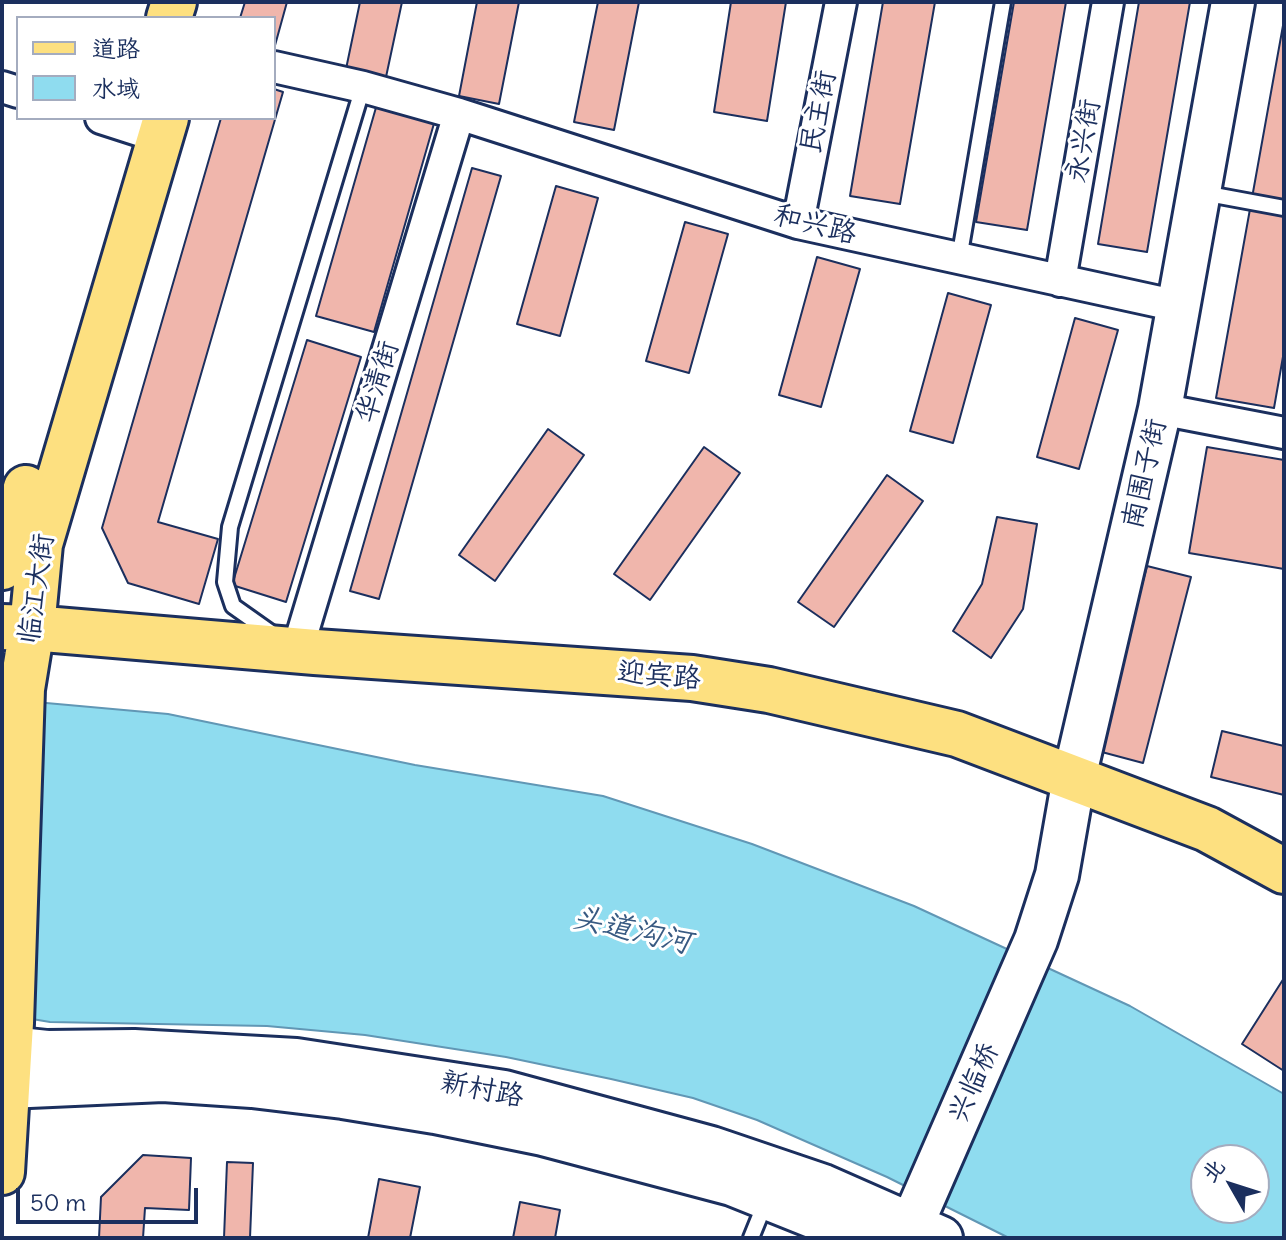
<!DOCTYPE html>
<html>
<head>
<meta charset="utf-8">
<style>
  body { margin:0 }
  #map { position:relative; width:1286px; height:1240px; overflow:hidden; background:#fff; font-family:Delius,"LXGW WenKai TC",sans-serif }
  canvas { display:block }
  .frame { position:absolute; inset:0; border:4px solid #1b2f5e; pointer-events:none }
  .legend { position:absolute; left:16px; top:16px; width:260px; height:104px; box-sizing:border-box; background:#fff; border:2px solid #a4acbf; margin:0; padding:10px 14px; list-style:none; font-size:24px; color:#1b2f5e }
  .legend li { display:flex; align-items:center; gap:16px; height:40px }
  .legend b { width:40px; border:2px solid #a4acbf }
  .north { position:absolute; left:1190px; top:1144px; width:80px; height:80px; box-sizing:border-box; background:#fff; border:2px solid #a4acbf; border-radius:50%; rotate:309deg; font-size:22px; font-weight:700; line-height:32px; text-align:center; color:#1b2f5e }
  .north::after { content:''; display:block; margin:auto; width:28px; height:36px; background:#1b2f5e; clip-path:polygon(50% 0,100% 100%,50% 72%,0 100%) }
  .scale { position:absolute; left:16px; top:1188px; width:182px; height:36px; box-sizing:border-box; border:4px solid #1b2f5e; border-top:0; padding-left:10px; font-size:24px; line-height:28px; white-space:nowrap; color:#1b2f5e; -webkit-text-stroke:6px #fff; paint-order:stroke }
</style>
</head>
<body>
<div id="map">
<canvas width="1286" height="1240"></canvas>
<div class="frame"></div>
<ul class="legend">
<li><b style="height:10px;background:#fde080"></b>道路</li>
<li><b style="height:22px;background:#8fdcef"></b>水域</li>
</ul>
<div class="north">北</div>
<div class="scale">50 m</div>
</div>
<script>
const context = document.querySelector('canvas').getContext('2d');
context.lineJoin = 'round';
function paint(path, color) { context.fillStyle = color; context.fill(path, 'evenodd'); }
function stroke(path, color, width, dash) { context.strokeStyle = color; context.lineWidth = width; context.lineCap = dash ? 'butt' : 'round'; context.setLineDash(dash || []); context.stroke(path); }
function drawText(font, color, halo, rows, align = 'center') {
  context.font = font + ' Delius,"LXGW WenKai TC",sans-serif'; context.lineWidth = 6; context.setLineDash([]); context.textBaseline = 'middle'; context.strokeStyle = halo; context.fillStyle = color; for (const [text, x, y, turn = 0] of rows) {
    context.save(); context.translate(x, y); context.rotate((+turn || 0) * Math.PI / 180); context.textAlign = isNaN(turn) ? turn : align; if (halo) context.strokeText(text, 0, 0); context.fillText(text, 0, 0); context.restore();
  }
}
const water = new Path2D(`
  M2 699 168 714 415 765 603 796 752 844 914 906 1130 1006 1284 1094V1238H1009L887 1177 757 1120 693 1098 611 1079 506 1057 365 1035 267 1026 50 1022 2 1014ZM1206 1160H1254V1208H1206Z`);
paint(water, '#8fdcef');
stroke(water, '#6197b5', 2);
const building = new Path2D(`
  M245 2H287L274 49V18H240Z
  M360 2H402L386 77 346 69Z
  M477 2H519L499 104 459 96Z
  M598 2H639L614 130 574 122Z
  M731 2H786L767 121 714 112Z
  M883 2H935L900 204 850 196Z
  M1014 2H1066L1027 230 976 222Z
  M1139 2H1190L1147 252 1098 244Z
  M1284 20V351L1274 408 1216 398Z
  M274 89 283 92 158 522 218 539 199 604 128 583 102 528 221 118H274Z
  M377 104 435 120 374 332 316 316Z
  M472 168 501 176 379 599 350 591Z
  M556 186 598 198 560 336 517 324Z
  M685 222 728 234 689 373 646 361Z
  M817 257 860 269 821 407 779 395Z
  M948 293 991 305 953 443 910 431Z
  M1075 318 1118 330 1079 469 1037 457Z
  M307 340 361 357 286 602 232 585Z
  M548 429 584 455 495 581 459 555Z
  M704 447 740 473 650 600 614 574Z
  M1207 447 1284 460V569L1189 553Z
  M887 475 923 501 834 627 798 602Z
  M997 517 1037 524 1023 609 991 658 953 631 982 584Z
  M1147 566 1191 577 1143 763 1098 751Z
  M1222 731 1284 746V795L1211 777Z
  M1284 978V1071L1242 1044Z
  M143 1155 191 1158 189 1210 145 1208 143 1238H99L101 1197Z
  M227 1162 253 1163 250 1238H224Z
  M379 1179 420 1187 410 1238H368Z
  M520 1202 560 1210 555 1238H513Z`);
paint(building, '#f0b6ac');
stroke(building, '#1b2f5e', 2);
const lane = new Path2D(`
  M1203 193 1284 208
  M959 259 1003 2
  M274 635 233 606 225 582 230 527 363 87
  M751 1238 766 1201`);
const street = new Path2D(`
  M274 67 363 87 459 114 798 223 1178 306
  M2 87 18 92
  M101 118 160 137
  M798 223 841 2
  M1060 281 1108 2
  M1160 409 1284 433
  M297 651 459 114`);
const secondary = new Path2D(`
  M2 1052 9 1048 47 1052 134 1051 296 1060 504 1092 711 1148 823 1186 941 1238
  M2 1084 7 1087 163 1080 252 1086 343 1097 435 1112 543 1134 732 1184 867 1238
  M906 1238 1036 940 1057 875 1074 778 1160 409 1233 2`);
const primary = new Path2D(`
  M169 18 174 2
  M2 567 26 488
  M2 627 32 628 315 652 692 678 769 690 957 734 1207 829 1284 871
  M2 1172 11 1023 22 689 32 628 40 544 166 118`);
stroke(lane, '#1b2f5e', 20);
stroke(street, '#1b2f5e', 36);
stroke(secondary, '#1b2f5e', 48);
stroke(primary, '#1b2f5e', 50);
stroke(lane, '#fff', 14);
stroke(street, '#fff', 30);
stroke(secondary, '#fff', 42);
stroke(primary, '#fde080', 44);
drawText('28px', '#1b2f5e', '#fff', [
  ["民主街",819,112,-79],
  ["永兴街",1084,141,-80],
  ["和兴路",815,225,14],
  ["华清街",378,382,-73],
  ["南围子街",1145,474,-77],
  ["临江大街",37,589,-82],
  ["迎宾路",659,676,5],
  ["兴临桥",974,1083,-66],
  ["新村路",482,1090,11]
]);
drawText('italic 30px', '#385a82', '#fff', [
  ["头道沟河",632,931,13]
]);
</script>
</body>
</html>
